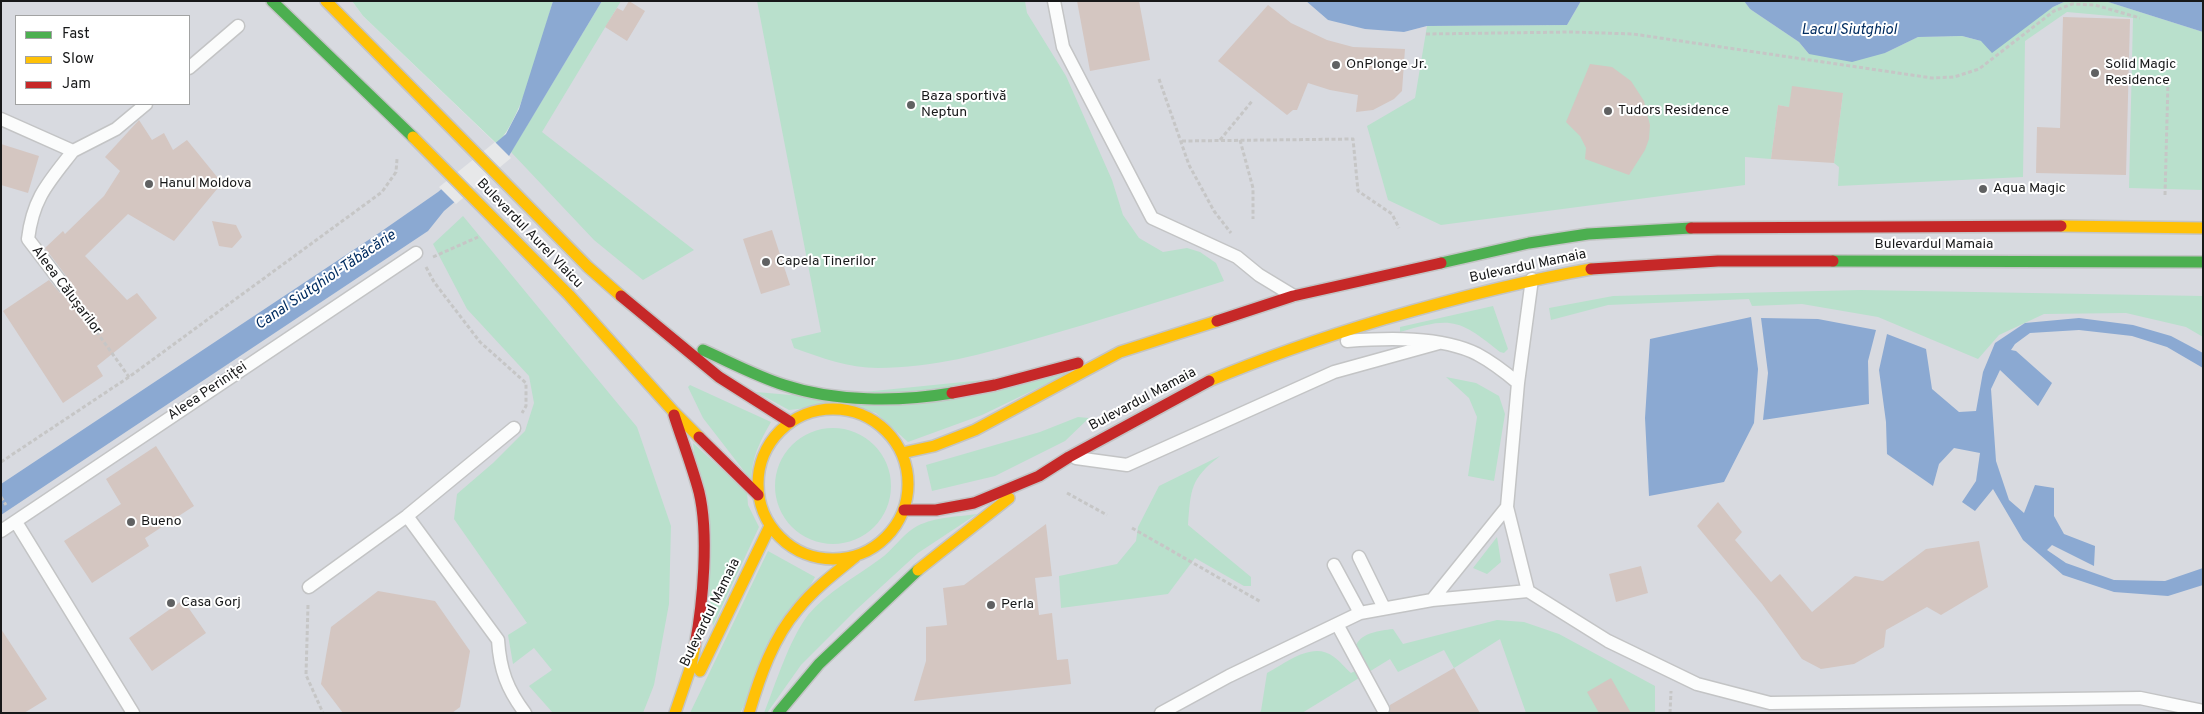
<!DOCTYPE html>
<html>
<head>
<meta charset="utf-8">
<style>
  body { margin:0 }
  #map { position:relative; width:2204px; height:714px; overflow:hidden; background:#e7e8e9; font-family:Overpass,sans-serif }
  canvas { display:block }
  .frame { position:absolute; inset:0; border:2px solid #171819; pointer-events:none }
  .legend { position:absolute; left:15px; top:15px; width:175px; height:90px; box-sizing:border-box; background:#fff; border:1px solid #a2a3a3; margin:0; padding:6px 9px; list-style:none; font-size:15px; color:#171819 }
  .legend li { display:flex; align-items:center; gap:10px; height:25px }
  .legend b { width:25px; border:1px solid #a2a3a3 }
</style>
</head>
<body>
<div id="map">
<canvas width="2204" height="714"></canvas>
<div class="frame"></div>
<ul class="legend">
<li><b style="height:6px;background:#4caf50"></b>Fast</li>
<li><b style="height:6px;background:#ffc107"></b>Slow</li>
<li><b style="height:6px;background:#c62828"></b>Jam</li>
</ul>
</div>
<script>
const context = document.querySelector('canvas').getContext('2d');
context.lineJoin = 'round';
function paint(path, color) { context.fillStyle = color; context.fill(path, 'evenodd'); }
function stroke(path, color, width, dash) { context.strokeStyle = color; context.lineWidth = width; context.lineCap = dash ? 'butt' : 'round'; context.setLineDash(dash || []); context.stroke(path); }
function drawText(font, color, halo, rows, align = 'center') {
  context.font = font + ' Overpass,sans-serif'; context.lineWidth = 4; context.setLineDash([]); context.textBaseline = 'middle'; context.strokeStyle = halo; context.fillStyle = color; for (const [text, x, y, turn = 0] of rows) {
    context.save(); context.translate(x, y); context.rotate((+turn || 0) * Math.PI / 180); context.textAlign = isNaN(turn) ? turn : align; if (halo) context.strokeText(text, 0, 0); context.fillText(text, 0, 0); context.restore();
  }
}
paint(new Path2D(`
  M1 1H352L363 16 509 156 602 1H1306L1328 20 1404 32 1427 26 1567 25 1581 1H1744L1750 9 1981 41 2066 1H2105L2203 32V713H1ZM16 16H189V104H16Z`), '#d8dae0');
paint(new Path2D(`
  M352 1H553C541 40 524 116 497 144L363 16Z
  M602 1H621L542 132 694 250 643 280 594 240 511 152Z
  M757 1H1025L1027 13 1066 76 1112 180 1123 215 1139 238 1163 252 1187 248 1200 252 1216 263 1224 281C1161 301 1098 321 1035 339 984 354 932 368 878 368 848 368 822 358 794 348L791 339 821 332Z
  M1581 1H1744L1750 9 1799 42 1809 54 1885 53 1918 37 1962 36 1981 41 2066 1H2105L2203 32V190L2129 188 2133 18 2067 12 2025 41 2023 177 1838 186 1839 167 1834 163 1843 93 1789 107 1778 105 1771 159 1745 157V185L1441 225 1388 200 1367 126 1415 98 1427 26 1567 25Z
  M463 216 637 427 671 526 669 604 654 685 643 713H553L529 686 552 670 534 648 513 664 508 635 527 623 454 519 457 494 493 463 525 431 534 403 529 376 467 309 433 244Z
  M1861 290 2203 296V337L2186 327 2126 313 2044 314 1999 335 1978 359 1878 317 1802 304 1752 306 1749 299 1608 305 1551 320 1549 308 1613 296Z
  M1493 306 1508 349 1504 353 1500 352C1458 318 1451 317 1400 332V327Z
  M1073 371 982 415 908 442 876 413 843 404 789 410 756 392 814 397Z
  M1446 377 1476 383 1499 396 1505 414 1494 481 1468 476 1477 417 1469 398Z
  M690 385 771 422C760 441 752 457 751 480L703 418 688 387Z
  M1078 417 1089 418 1065 441 995 476 932 491 926 465 1040 432Z
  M775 486a58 58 0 1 1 116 0a58 58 0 1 1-116 0Z
  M693 443 747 492 748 505 759 527 713 626Z
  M1220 456C1190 479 1191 489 1188 525L1251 577V586H1244L1195 558 1168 594 1061 608 1059 576 1117 564 1136 541 1138 527 1159 486Z
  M977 514 918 553 857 609 801 665 767 713H764C776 683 789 640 808 615 828 591 856 577 880 559 893 550 901 536 914 528 931 517 957 517 977 514Z
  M1497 537 1501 562 1487 574 1473 568Z
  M768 551 815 577 740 713H690Z
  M1497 620 1524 622 1559 634 1655 686V713H1526L1500 639 1454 668 1444 650 1398 672 1390 659 1302 713H1259L1261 711 1267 673C1286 663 1313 640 1334 657 1340 661 1345 668 1351 673L1365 666 1356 645C1363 632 1379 631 1393 629L1403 644Z`), '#b9e0cc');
paint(new Path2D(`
  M553 1H602L509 156 444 211 428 231 1 515V484L379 233 438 192 506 134 519 109Z
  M1306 1H1581L1567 25 1427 26 1404 32 1365 29 1328 20Z
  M1744 1H2066L2053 7 1992 53 1981 41 1962 36 1918 37 1885 53 1852 62 1809 54 1799 42 1750 9Z
  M2105 1H2203V32Z
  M1751 317 1758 369 1754 423 1724 482 1649 496 1645 418 1650 339Z
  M1761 318 1818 319 1876 330 1868 361 1869 404 1763 420 1768 373Z
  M2079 318 2133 325 2171 336 2203 353V368L2167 347 2132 336 2079 330 2030 333 2015 344 2011 350 2016 351 2052 383 2038 406 2000 370 1991 389 1996 461 2009 500 2024 513 2035 485 2054 488V516L2064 534 2095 546 2094 566 2052 545 2047 550 2066 563 2114 580 2165 581 2203 568V585L2168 596 2114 592 2063 575 2023 540 1993 489 1975 511 1962 502 1976 481 1980 453 1954 448 1939 464 1933 486 1887 454 1886 422 1879 370 1887 334 1926 349 1932 389 1959 412 1976 411 1983 372 1995 343 2025 323Z`), '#8ba9d2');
paint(new Path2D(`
  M495 142 511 158 456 204 439 187Z`), '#e7e8e9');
paint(new Path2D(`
  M629 1 645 11 627 41 605 27 617 8 623 11Z
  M1077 1H1139L1150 60 1090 71Z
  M1268 5 1291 23 1327 40 1353 47 1405 49 1402 91 1394 99 1373 110 1356 112 1358 95 1330 90 1308 83 1297 110H1293L1287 115 1218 61Z
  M2063 17 2130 19 2126 175 2036 173 2037 127 2060 128Z
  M1590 64 1612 67 1631 81 1644 101 1650 125 1649 139 1645 150 1629 175 1585 159 1586 148 1580 136 1566 122Z
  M1792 86 1843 93 1834 163 1771 159 1778 105 1789 107Z
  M139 120 152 140 164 133 173 150 187 140 222 183 174 241 128 214 85 256 127 300 137 293 157 318 97 366 103 376 63 403 3 311 49 280 60 293 66 294 71 290 70 281 45 248 63 231 65 234 104 196 120 171 105 157Z
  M1 144 39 156 28 193 1 185Z
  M212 221 236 225 242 237 232 248 219 246Z
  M772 230 790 285 761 294 743 239Z
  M156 446 194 506 145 538 149 546 92 583 64 541 121 504 106 479Z
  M1718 502 1742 532 1735 540 1771 582 1780 574 1812 612 1855 576 1883 581 1926 549 1979 541 1988 587 1941 615 1927 607 1886 630 1884 647 1854 664 1821 669 1802 659 1762 604 1697 526Z
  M1046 524 1052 576 1035 578 1039 615 1052 613 1057 660 1068 659 1071 684 914 701 926 661V627L947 625 943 588 964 585Z
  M1641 566 1648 593 1616 602 1609 574Z
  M378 591 435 601 470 651 460 707 452 713H343L321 684 331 627Z
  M183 600 206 633 152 671 129 638Z
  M1 629 47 699 24 713H1Z
  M1454 668 1480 713H1390V705Z
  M1611 678 1631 713H1599L1587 692Z`), '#d4c6c1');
const lane = new Path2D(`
  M1054 1 1063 47 1152 218 1237 257 1259 275 1292 295
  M189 68 238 26
  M1 119 73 151 116 129 146 104
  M64 286 28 239C33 198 48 183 73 151
  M1347 341C1386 338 1441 336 1477 354 1492 362 1505 372 1518 383
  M1076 458 1127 465 1334 372 1439 343
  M407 516 498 640C500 670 507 689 525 713
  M16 522 133 713
  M1 531 416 253
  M1359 557 1384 608
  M1334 565 1360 613
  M309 587 407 516 514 428
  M1528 591 1507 507 1518 383 1532 279
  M1432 600 1507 507
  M1337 624 1383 709
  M1161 713 1229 676 1360 613 1432 600 1528 591 1608 641 1697 684 1770 703 2140 698 2203 711`);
const fast = new Path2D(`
  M272 1 413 137
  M1833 261 2203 262
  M1441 263 1529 243 1588 234 1691 228
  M703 350C730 362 756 376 784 385 835 402 899 402 952 393
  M778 713 819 664 918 570`);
const slow = new Path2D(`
  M326 1 588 267 621 296
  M413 137 569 295 673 411 699 437
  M2061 226 2203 228
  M1209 381C1266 357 1324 337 1384 319 1453 299 1521 281 1591 269
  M758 484a75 75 0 1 1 150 0a75 75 0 1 1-150 0Z
  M902 453 934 446 975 430 1120 352 1217 321
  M918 570 1009 498
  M700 671 770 526
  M675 713 691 666 695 645
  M749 713C760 676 773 638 798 609 814 589 835 573 855 557`);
const jam = new Path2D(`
  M1691 228 2061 226
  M1591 269 1718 261H1833
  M621 296 719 377 790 422
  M1217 321 1293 296 1441 263
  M952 393 995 385 1078 363
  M674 415C682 440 692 466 699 492 709 533 703 603 695 645
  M699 437 758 495
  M904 510H936L974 503 1039 476 1069 457 1209 381`);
stroke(lane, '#c3c4c5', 15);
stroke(fast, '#c3c4c5', 14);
stroke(slow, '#c3c4c5', 14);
stroke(jam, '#c3c4c5', 14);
stroke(new Path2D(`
  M1426 34 1571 32 1633 34 1932 78 1954 77 1979 69 2054 11 2072 4 2095 5 2140 18
  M1159 79 1189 165 1214 211 1231 233
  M1220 140 1253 100
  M1240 140 1253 188V219
  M1182 141 1353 139 1358 191 1392 214 1399 228
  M2165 195 2168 81
  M433 257 478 237
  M426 267 434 282 480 342 526 383V406L522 413
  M74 300 129 377
  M1 462 129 377 382 192 396 172 397 159
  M1067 493 1107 515
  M1 497 6 505
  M1132 528 1261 602
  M308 605 306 675 323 713
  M1670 713 1671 691`), '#c6c6c6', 3, [4, 2.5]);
stroke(lane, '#fbfcfc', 12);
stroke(fast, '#4caf50', 11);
stroke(slow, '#ffc107', 11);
stroke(jam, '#c62828', 11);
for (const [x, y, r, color] of [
  [1336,65,5,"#606162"],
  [2095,73,5,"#606162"],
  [911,105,5,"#606162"],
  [1608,111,5,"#606162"],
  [149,184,5,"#606162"],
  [1983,189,5,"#606162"],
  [766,262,5,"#606162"],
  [131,522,5,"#606162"],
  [171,603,5,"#606162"],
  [991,605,5,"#606162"]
]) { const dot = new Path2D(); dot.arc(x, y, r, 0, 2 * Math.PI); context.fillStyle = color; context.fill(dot); stroke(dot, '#fff', 2); }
drawText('14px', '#171819', '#fff', [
  ["OnPlonge Jr.",1346,65],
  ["Solid Magic",2105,65],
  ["Residence",2105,81],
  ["Baza sportivă",921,97],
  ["Neptun",921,113],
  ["Tudors Residence",1618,111],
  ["Hanul Moldova",159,184],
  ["Aqua Magic",1993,189],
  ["Capela Tinerilor",776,262],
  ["Bueno",141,522],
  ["Casa Gorj",181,603],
  ["Perla",1001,605]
], 'left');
drawText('14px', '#171819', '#fff', [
  ["Bulevardul Aurel Vlaicu",529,234,46],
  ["Bulevardul Mamaia",1934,245],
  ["Bulevardul Mamaia",1528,267,-12],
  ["Aleea Călușarilor",66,291,53],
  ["Aleea Periniței",208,392,-34],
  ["Bulevardul Mamaia",1143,400,-28],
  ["Bulevardul Mamaia",711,613,-64]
]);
drawText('italic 15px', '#002c60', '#fff', [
  ["Lacul Siutghiol",1849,31],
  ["Canal Siutghiol-Tăbăcărie",326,281,-34]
]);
</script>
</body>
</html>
